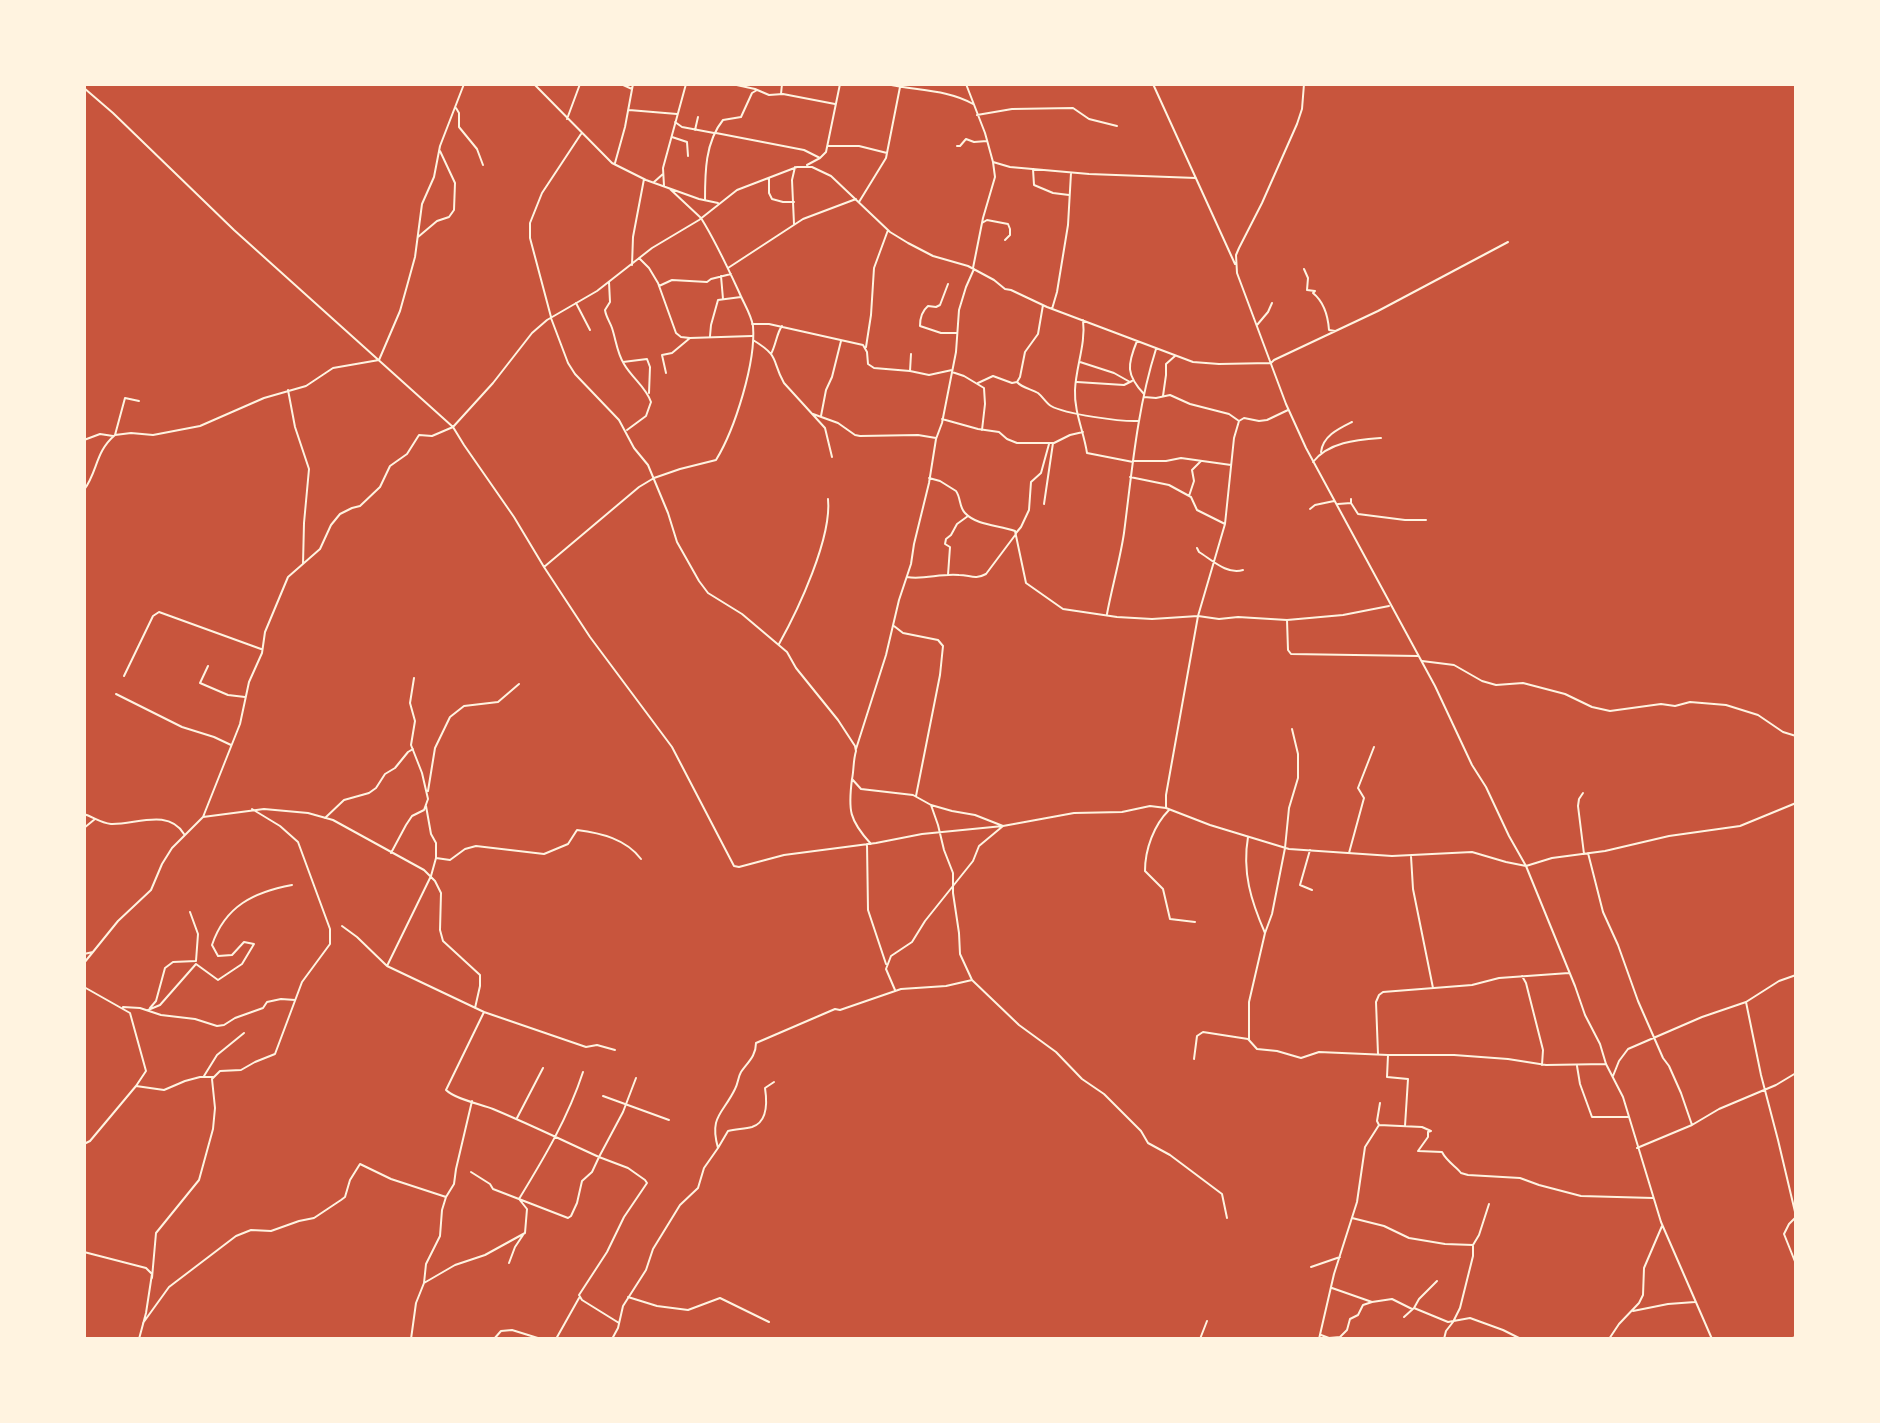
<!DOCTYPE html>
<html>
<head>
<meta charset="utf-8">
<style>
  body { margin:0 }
  #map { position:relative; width:1880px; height:1423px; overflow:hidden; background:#c8553d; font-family:"Source Sans 3",sans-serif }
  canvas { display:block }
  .frame { position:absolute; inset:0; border:86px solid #fff3e0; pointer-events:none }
</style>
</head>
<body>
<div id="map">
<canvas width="1880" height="1423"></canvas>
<div class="frame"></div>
</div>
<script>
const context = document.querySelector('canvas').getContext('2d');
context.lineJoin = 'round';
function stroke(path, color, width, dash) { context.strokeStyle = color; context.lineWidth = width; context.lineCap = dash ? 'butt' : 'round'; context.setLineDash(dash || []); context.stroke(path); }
stroke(new Path2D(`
  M534 84 612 163 646 180 699 199 718 203
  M621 84 632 89
  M710 84H725
  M732 84 755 89 769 95 783 94 835 104
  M887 84C916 91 946 89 973 104
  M966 84 985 133 993 162 995 177 983 218 973 268
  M1153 84 1235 264
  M1304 84 1302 109 1297 124 1262 203 1239 248 1236 255 1237 273 1286 404 1306 448 1435 686 1472 765 1486 787 1509 836 1526 866 1575 986 1585 1015 1600 1044 1606 1064 1623 1097 1661 1222 1712 1339
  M84 88 113 113 234 230 453 427 464 445 514 517 544 567 590 637 672 747 734 866 739 867 784 855 876 843 922 834 1003 826 1074 813 1122 812 1150 806 1166 808 1210 825 1289 849 1392 856 1472 852 1506 862 1526 866 1552 858 1605 851 1669 836 1740 826 1796 803
  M781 94 782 84
  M456 108 459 113V127L477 149 483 165
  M629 110 677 114
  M977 115 1012 109 1073 108 1089 119 1117 126
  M567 119 580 84
  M675 122 682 127 714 133
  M695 130 698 117
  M716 133 804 150 820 158
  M672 137 687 142 688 156
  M828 146H859L887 153
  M957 146H960L966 139 974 142 987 141
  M993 162 1010 167 1089 174 1196 178
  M615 163 625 127 633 84
  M807 165 820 158 826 152 840 84
  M1033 169 1034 185 1053 193 1069 195
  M769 178V193L772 199 783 202H794
  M654 182 663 174
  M664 186 663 168 686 84
  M670 189 701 218
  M705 200C705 173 705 142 723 120L741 117 752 93 757 90
  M859 202 886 158 900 87
  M982 223 987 220 1008 224 1010 229V235L1005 240
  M794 224 792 180 795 167
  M418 237 437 221 449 217 454 210 455 183 440 151
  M639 258 649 268 658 283 676 333 681 337 690 338 752 336
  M632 265 633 237 644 179
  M728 268 803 219 856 199
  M1304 269 1308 278 1307 290 1315 291 1313 293C1324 302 1328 316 1329 330L1335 331
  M721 276 723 299
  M609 282 610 302 605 310C606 317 610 322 612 328 616 340 617 353 624 364 632 378 646 387 651 402L646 416 627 430
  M948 284 940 305 936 307 928 306C922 311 920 319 920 326L941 333H957
  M659 286 672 280 707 282 711 279 731 274
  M576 303 590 330
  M1052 309 1057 292 1068 225 1071 173
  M551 317 530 238V223L542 193 581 134
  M551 318 568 363 575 374 619 420 634 448 648 465 668 513 677 542 699 581 708 593 742 614 787 652 796 668 838 720 855 746 856 751C853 761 854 770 852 779 848 810 849 820 871 844
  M1083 320C1086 344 1076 366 1075 390 1074 412 1084 432 1087 453L1133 462
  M752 324H769L863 345 867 352 868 364 874 368 910 371 929 375 952 370
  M1257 325 1268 312 1272 303
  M710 336 711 325 718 300 741 297
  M753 340C781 357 771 360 784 383L825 428 832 457
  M1137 341C1127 365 1126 375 1144 394
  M866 347 871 315 874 268 888 230
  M771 354C776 345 777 332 782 326
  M623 362 647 359 650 367 649 393
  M1080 362 1114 373 1130 382
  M1271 363 1274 360 1378 311 1508 242
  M910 371 911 354
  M952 372 964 376 984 388 985 404 982 430
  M666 373 662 355 672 353 690 338
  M1017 382 1020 377 1025 352 1038 334 1043 305
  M1077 382 1124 385 1132 381
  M978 383 993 376 1012 383 1017 382C1022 388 1031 389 1038 393 1043 397 1046 403 1051 406 1065 414 1121 422 1139 421
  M288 390 295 427 309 469 304 523 303 564
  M1163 396 1166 375V364L1175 356
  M1144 397 1156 398 1170 395 1190 404 1229 414 1239 421
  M813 414 838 423 855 435 860 436 918 435 936 438
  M821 416 826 390 832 377 841 341
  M942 419 978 429 999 432 1007 439 1017 443H1054L1070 435 1083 432
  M115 435 125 398 139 401
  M84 440 100 434 113 436
  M1321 452C1323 436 1338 429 1352 422
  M1134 461H1166L1181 458 1231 465
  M1313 462C1329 442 1356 440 1381 438
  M1130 477 1169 485 1191 497 1197 510 1225 524
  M929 478 940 481 956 491C961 498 959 507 965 513 977 526 1000 525 1015 531L1026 583 1063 609 1117 617 1152 619 1198 616 1219 619 1238 617 1287 620 1343 615 1389 606
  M84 490C98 471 95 452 115 435L131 433 153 435 200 426 264 398 306 386 333 368 379 360 400 311 407 286 415 257 422 204 434 177 440 146 464 84
  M1189 496 1194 481 1192 470 1201 461
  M1351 503 1358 514 1405 520H1426
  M1044 504 1053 443
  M1338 504 1351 503V499
  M1310 509 1315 505 1334 501
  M1016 533 1021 527 1029 510 1031 482 1041 473 1049 444
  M1197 548 1199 552C1212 560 1227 575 1243 570
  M544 567 639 487 654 478 680 469 716 460C735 429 756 362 753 326 751 314 744 304 739 292 727 266 716 242 701 218
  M948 575 950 547 945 544 946 539 951 535 957 524 968 516
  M907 577C924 580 941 573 959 575 970 575 975 580 986 574L1016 534
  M1107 614C1112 587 1120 560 1124 533 1132 471 1137 409 1156 349
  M1287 620 1288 650 1291 654 1418 656
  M894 626 903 633 938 640 943 646 940 675 916 796
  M779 644C798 610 832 538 828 499
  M1422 661 1454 665 1482 681 1496 685 1523 683 1565 694 1592 707 1610 711 1661 704 1675 706 1690 702 1726 705 1758 715 1783 732 1796 736
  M208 666 200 683 228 695 245 697
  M124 676 153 616 159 612 261 649
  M116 694 182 727 214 737 231 745
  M856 749 886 655 899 600 911 564 914 544 929 483 936 439 942 423 956 352 959 310 966 287 974 269
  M852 779 861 789 913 795 931 805 952 811 975 815 1003 826 979 846 973 861 925 921 912 942 891 956 886 969 895 990
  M428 791 435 748 450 717 464 706 498 702 519 684
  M1583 793 1579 799 1578 806 1584 854
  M931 805 938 825 944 850 953 873V893L959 933 960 954 972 980 1019 1025 1056 1052 1082 1079 1104 1094 1141 1131 1148 1143 1170 1155 1222 1194 1227 1218
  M426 806 431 834 436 843V858L431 876 387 966 484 1012
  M1166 808V795L1198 616 1225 524 1234 438 1239 421 1244 418 1259 421 1267 420 1288 410
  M1169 810C1154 825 1145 849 1145 871L1163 889 1170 919 1195 922
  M84 814C93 817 101 823 111 824 135 825 168 808 184 834
  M203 817 264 809 308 813 333 820 424 870 435 881 441 893 440 930 443 941 480 975V986L475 1008
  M325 818 344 800 369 793 376 788 385 774 395 768 408 752 413 749
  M84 828 95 819
  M1248 837C1242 872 1251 901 1265 933
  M867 844 868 910 886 964
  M1310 850 1300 885 1312 890
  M391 853 406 825 412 816 424 810 428 799 422 773 411 745 415 721 410 703 414 678
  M1349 853 1364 798 1358 788 1374 747
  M1588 853 1603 912 1618 945 1638 1001 1663 1058 1669 1066 1681 1093 1692 1125
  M1411 856 1413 889 1433 988
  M436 858 450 860 465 849 476 846 544 854 568 844 577 830C601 833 626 839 641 859
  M342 926 357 937 387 966
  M84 954 93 952
  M84 963 118 921 151 890 162 864 172 848 203 817 240 724 249 682 262 653 265 632 288 577 320 549 331 525 340 514 352 508 360 506 380 487 390 466 407 454 419 435 432 436 453 427 493 383 532 333 547 320 597 291 652 248 699 220 737 190 797 167H812L831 176 890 232 908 243 933 256 968 266 994 280 1005 289 1011 290 1047 307 1193 362 1219 364 1270 363
  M1522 976 1526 983 1543 1050 1542 1065
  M84 987 130 1013 146 1071 136 1086 90 1141 84 1144
  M1746 1002 1761 1075 1778 1140 1796 1216
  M123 1007 140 1008 161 1015 195 1019 217 1026 224 1025 235 1018 263 1008 267 1002 281 999 295 1000
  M150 1008 156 1001 165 968 173 962 196 961 198 934 190 912
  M148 1010 160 1005 196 964 218 980 242 964 254 944 244 942 232 955 218 956 212 945C225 906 254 892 292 885
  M1249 1040V1002L1265 933 1272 914 1285 848 1289 808 1298 778V754L1292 729
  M615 1050 597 1045 586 1047 484 1012 446 1090C455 1099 480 1104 493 1109 529 1124 564 1141 599 1157L623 1112 636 1078
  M1378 1054 1376 1002 1379 995 1383 992 1472 985 1499 978 1569 973
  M1388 1055 1387 1077 1408 1079 1405 1126
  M1194 1059 1197 1036 1203 1032 1248 1039 1257 1049 1277 1051 1301 1058 1319 1052 1388 1055H1454L1508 1059 1546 1065 1606 1064
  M1577 1066 1580 1084 1592 1117H1629
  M204 1076 217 1055 244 1033
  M1613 1076 1619 1061 1628 1049 1702 1017 1746 1002 1779 981 1796 975
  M136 1086 164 1090 185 1081 200 1077H213
  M603 1096 669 1120
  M517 1118 543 1068
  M1379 1125 1422 1127 1431 1131 1428 1132V1137L1418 1151 1442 1152C1447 1162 1457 1167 1461 1173L1468 1175 1520 1178 1539 1185 1581 1196 1653 1198
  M718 1148 728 1131C736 1129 745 1129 752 1127 768 1122 767 1101 765 1088L774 1082
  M1637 1148 1692 1125 1719 1109 1776 1085 1796 1073
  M471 1172 490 1184 493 1189 568 1218 571 1216 577 1203 582 1181 592 1172 599 1157 628 1168 645 1180 647 1183 624 1217 607 1252 579 1295 582 1300 619 1323
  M1796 1217 1789 1224 1784 1234 1796 1264
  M1352 1218 1384 1226 1409 1238 1445 1244 1473 1245 1479 1235 1489 1204
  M84 1252 146 1268 152 1274 146 1313 139 1339
  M509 1263 515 1247 523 1235
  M1311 1267 1340 1257
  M152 1278 156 1233 199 1180 213 1129 215 1108 212 1079 220 1071 241 1070 255 1062 275 1054 302 982 330 944V929L298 842 280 826 252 809
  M424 1283 455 1265 485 1255 525 1233 527 1209 519 1199C544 1158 568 1118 583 1072
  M1332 1288 1372 1302 1392 1299 1412 1309
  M628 1297 657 1306 688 1310 720 1298 769 1322
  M1414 1308 1419 1299 1437 1281
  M1633 1311 1668 1304 1695 1302
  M1404 1317 1414 1308 1448 1322 1470 1318 1503 1330 1521 1339
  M143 1323 169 1287 236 1236 251 1230 271 1231 299 1221 314 1218 341 1200 345 1197 350 1180 360 1164 391 1179 446 1197
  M1321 1335 1329 1338 1340 1337 1347 1330 1350 1319 1358 1315 1363 1305 1372 1302
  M411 1339 416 1303 424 1283 426 1264 440 1236 442 1210 446 1197 454 1184 456 1169 472 1101
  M494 1339 501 1331 512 1330 541 1339
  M556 1339 579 1298
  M612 1339 618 1328 623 1306 646 1270 653 1249 680 1205 698 1188 704 1168 718 1148C709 1116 723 1114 735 1089 738 1084 738 1077 741 1072 748 1062 756 1056 756 1043L835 1009 840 1010 901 989 946 986 972 980
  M1200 1339 1207 1321
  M1319 1339 1334 1274 1357 1202 1365 1147 1379 1125 1377 1121 1380 1103
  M1444 1339 1446 1331 1453 1322 1460 1308 1473 1256V1246
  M1609 1339 1619 1324 1639 1303 1643 1295 1644 1268 1662 1226`), '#fff3e0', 2);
stroke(new Path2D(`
  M1793 1339 1796 1338`), '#fff3e0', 4);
</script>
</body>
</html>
